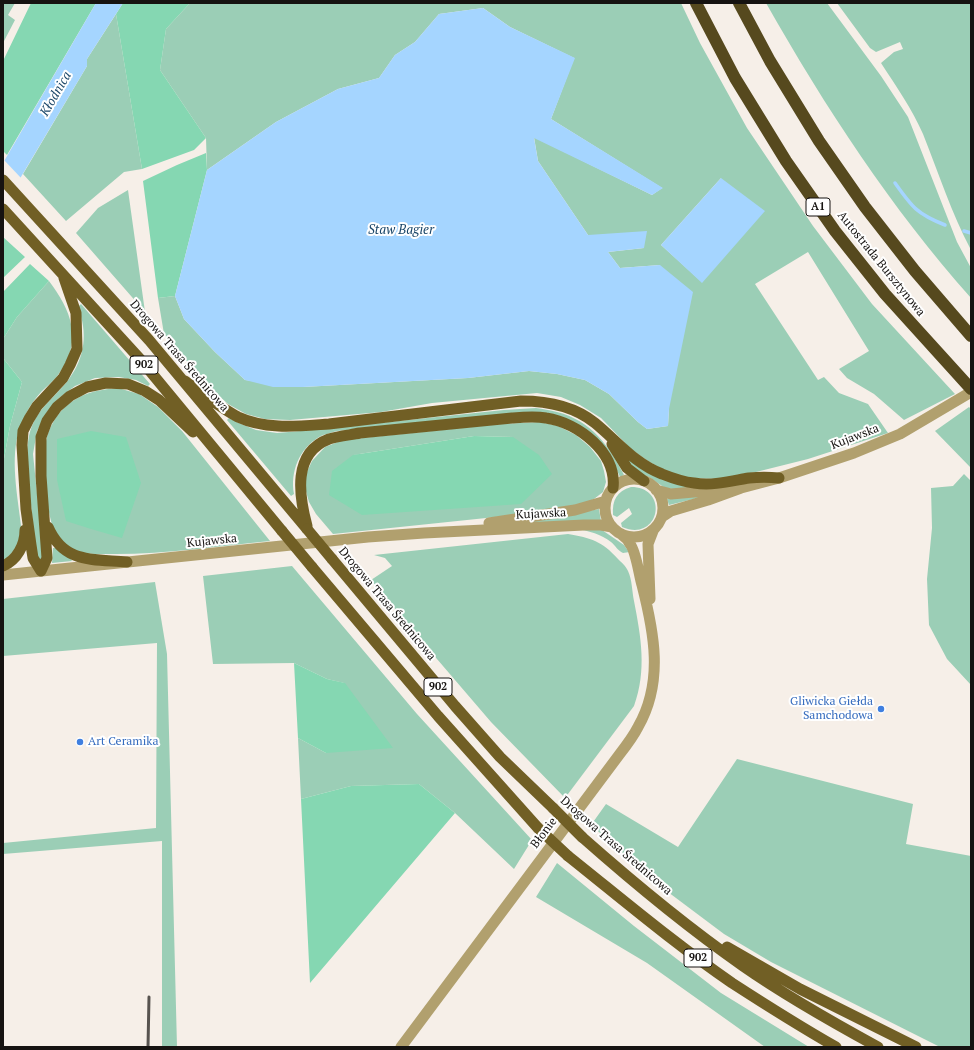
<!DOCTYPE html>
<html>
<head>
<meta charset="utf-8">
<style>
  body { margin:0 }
  #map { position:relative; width:974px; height:1050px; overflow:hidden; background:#f6efe8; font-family:"PT Serif",serif }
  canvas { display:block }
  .frame { position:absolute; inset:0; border:4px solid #161311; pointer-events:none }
</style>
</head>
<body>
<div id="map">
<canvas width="974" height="1050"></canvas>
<div class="frame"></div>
</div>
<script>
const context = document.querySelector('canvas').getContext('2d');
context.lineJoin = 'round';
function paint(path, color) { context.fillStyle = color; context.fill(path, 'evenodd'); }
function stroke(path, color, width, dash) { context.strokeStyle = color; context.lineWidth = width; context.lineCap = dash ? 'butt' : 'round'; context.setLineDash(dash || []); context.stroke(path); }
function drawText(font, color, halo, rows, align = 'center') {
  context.font = font + ' "PT Serif",serif'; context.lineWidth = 4; context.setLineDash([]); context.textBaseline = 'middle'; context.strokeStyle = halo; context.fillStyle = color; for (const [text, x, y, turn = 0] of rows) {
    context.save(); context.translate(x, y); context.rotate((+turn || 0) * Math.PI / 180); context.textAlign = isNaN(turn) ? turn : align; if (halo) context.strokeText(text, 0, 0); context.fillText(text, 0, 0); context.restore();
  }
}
paint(new Path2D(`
  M3 3H15L8 15 15 20 3 43Z
  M190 3H681L700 43 747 128 813 226 872 304 955 394 904 420 874 394 847 378 839 369 869 351 808 252 755 284 818 380 824 377 839 393 868 404 888 433 808 459 756 472 719 479 690 478 667 472 648 461 631 449 601 418 580 405 561 397 537 393 432 403 381 412 290 420 265 419 246 414 228 404 205 383 164 334 158 298 175 296 184 319 215 352 245 380 303 387 468 378 529 371 557 374 585 380 609 394 638 422 647 429 668 426 669 409 660 265 620 268 608 252 644 248 588 235 538 161 534 137 652 195 662 188 551 119 574 58 510 27 483 8 439 14 415 42 395 55 379 78 338 89 276 122 207 170 206 138 160 70 166 29ZM721 178 702 282 661 245Z
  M766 3H827L881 76 908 117 957 242 971 268V298C891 208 825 107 766 3Z
  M837 3H971V250C951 212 939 174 923 134 912 109 896 86 881 63L894 52 903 49 900 42 876 52 870 48Z
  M116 14 142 169 124 172 66 221 23 174 87 66V59Z
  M128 190 145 312 76 233 98 208Z
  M49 281C71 310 83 340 60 372 55 380 47 386 41 392 30 404 22 419 18 434 10 464 19 503 22 534L20 544 3 562V464L10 426 22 382 3 358V339L17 317Z
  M81 304 150 384 148 386 136 380 119 377 95 378 75 386 59 398 47 412 37 431 33 454 43 552 40 565 36 557C34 536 32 515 30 494 28 475 25 455 29 436 35 409 54 399 69 379 85 357 88 333 78 307Z
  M118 388 139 394 158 407 182 431 270 541C218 546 167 554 115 554 104 554 87 555 76 551 71 548 60 541 57 536 46 519 42 461 46 441 48 430 55 417 63 409 80 393 96 390 118 388Z
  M969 407 971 409 970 431 971 468 935 431Z
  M536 408C543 409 550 410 557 412 592 421 609 446 624 475L620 477 615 466 592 435 515 413 337 431C331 433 324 434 319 437 299 449 290 472 294 494L291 496 227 420 229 418 241 424 256 430 277 433 312 430 504 410Z
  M540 422 558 426 576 435 590 447 601 461 604 471 606 482 603 492 594 499 580 505 534 513 333 534 316 514 309 502 305 488 306 474 312 461 325 447 343 440 501 424ZM474 436 513 437 353 455Z
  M623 453 695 486 679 490 665 488 649 477 632 470Z
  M964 474 971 481V685L947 659 929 625 927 579 932 528 931 488 953 486Z
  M631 487C670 487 660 543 622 527L621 523 632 514 629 508 617 517 613 515C612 500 617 491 631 487Z
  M705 494 706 496 669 505 667 499Z
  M599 509 601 521 531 523 532 521Z
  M577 529 602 530 624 545 629 552C628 552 625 553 623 553 618 551 615 545 611 542 601 534 589 531 577 529Z
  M568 534C591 538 602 541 618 559 621 562 626 566 628 571 632 579 632 591 634 601 641 637 647 670 634 706L565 798 491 722 431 652 371 580 392 566 385 558 374 555Z
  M53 548H55L70 558 72 561 52 563Z
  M292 566 417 714 532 840 514 869 455 813 419 784 351 786 301 799 298 738 326 753 344 683 327 679 294 663 213 664 203 576Z
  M155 582 167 654 177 1047H162V841L3 854V843L156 828 157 643 3 656V599Z
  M737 759 913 804 906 844 971 856V1047H940L771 962 724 934 664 889 591 825 606 804 678 847Z
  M557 863 634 926 721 993 809 1047H765L647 963 536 897Z`), '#9bceb6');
paint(new Path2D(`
  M31 3H96L7 155 3 151V61Z
  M123 3H190L166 29 160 70 206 138 194 150 142 169 116 14Z
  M206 153 207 170 175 296 158 298 143 181 177 165Z
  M3 237 25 257 3 278Z
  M30 264 49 281 17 317 3 339V292Z
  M3 358 22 382 10 426 3 464Z
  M91 431 126 437 141 483 122 538 91 529 66 521 57 480V439Z
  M474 436 513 437 539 455 552 474 521 504 362 515 329 495 332 471 353 455Z
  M294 663 327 679 345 683 393 748 326 753 298 738Z
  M419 784 455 813 310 983 301 799 351 786Z`), '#85d7b2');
paint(new Path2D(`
  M96 3H123L87 59V66L3 207V163Z
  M483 8 510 27 575 58 551 119 663 188 652 195 534 138 538 161 588 235 647 231 644 248 608 252 620 268 660 265 693 292 669 409 668 426 647 429 638 422 609 394 585 380 557 374 529 371 468 378 303 387H273L245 380 215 352 184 319 175 296 207 170 276 122 338 89 379 78 395 55 415 42 439 14Z
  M721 178 765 211 702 283 661 245Z`), '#a5d5ff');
paint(new Path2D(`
  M3 159 22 179 3 209Z`), '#f6efe8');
stroke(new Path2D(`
  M895 183C912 207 917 214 945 225
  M964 231 971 233`), '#a5d5ff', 3.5);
stroke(new Path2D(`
  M605 508a29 29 0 1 1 58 0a29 29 0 1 1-58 0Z
  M656 490 671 494 728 489
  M662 517 671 511 708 500 741 488 779 478 854 453 900 434 971 392
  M489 523 575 510 606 501
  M3 575 368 537 424 533 584 525H601L612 527
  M650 599 648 544 653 531
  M401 1047 619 755C626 746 633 737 638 727 664 682 654 632 642 585 639 575 636 551 630 544 628 540 625 537 622 535`), '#b1a06e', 11);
stroke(new Path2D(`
  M3 180 149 340 307 529
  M3 209 140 359 282 531
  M185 381C201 392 222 409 238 417 266 430 299 426 329 424L521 401C547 401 574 406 595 423 617 441 635 464 662 474 672 478 684 482 694 483 713 486 731 481 749 478 759 477 769 477 779 478
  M612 444 627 468 644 481
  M307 526C299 496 292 453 329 439 339 436 350 435 360 433L512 418C524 417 535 416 546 418 579 423 617 453 613 488
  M48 527C64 564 93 559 127 562
  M332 559 455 706 500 757 553 808
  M3 566C17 560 25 545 25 530
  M312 567 438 716 538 828
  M41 571 47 558 41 476V437L47 421 57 407 70 396 87 387 106 383 128 384 145 391 159 400 193 432
  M41 571 33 558 31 545 26 509 22 445 23 431 29 419 37 406 63 378 70 365 77 349 76 313 64 278
  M582 837C634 883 687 927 743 966 786 996 832 1022 878 1047
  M568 856C622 899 675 944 732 983 766 1005 801 1027 836 1047
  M727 947 800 989 916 1047`), '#715f25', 11);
stroke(new Path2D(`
  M696 3 735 78 786 161 835 231 885 294 971 389
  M739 3 770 61 819 141 865 207 915 271 971 336`), '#56491e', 12);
stroke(new Path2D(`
  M148 1047 149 997`), '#57534f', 3);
stroke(new Path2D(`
  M307 529 332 559
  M282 531 312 567
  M553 808 582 837
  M538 828 568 856`), '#715f25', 11);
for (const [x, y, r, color] of [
  [881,709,4,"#3f7fe0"],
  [80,742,4,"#3f7fe0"]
]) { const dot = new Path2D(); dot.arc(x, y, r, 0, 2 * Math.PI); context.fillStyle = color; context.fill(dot); stroke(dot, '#fff', 1.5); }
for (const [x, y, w] of [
  [818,207,24],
  [144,365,28],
  [438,687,28],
  [698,958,28]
]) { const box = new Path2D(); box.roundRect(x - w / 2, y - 9, w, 18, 3); context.fillStyle = '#fff'; context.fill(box); stroke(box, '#161311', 1); }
drawText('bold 11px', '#161311', null, [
  ["A1",818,207],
  ["902",144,365],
  ["902",438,687],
  ["902",698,958]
]);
drawText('12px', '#161311', '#fff', [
  ["Autostrada Bursztynowa",881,264,51],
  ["Drogowa Trasa Średnicowa",179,356,49],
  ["Kujawska",855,437,-21],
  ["Kujawska",541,514,-3],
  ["Kujawska",212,541,-6],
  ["Drogowa Trasa Średnicowa",387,604,50],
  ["Błonie",544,833,-53],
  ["Drogowa Trasa Średnicowa",616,846,41]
]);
drawText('12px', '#366cbe', '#fff', [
  ["Gliwicka Giełda",873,702],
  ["Samchodowa",873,716],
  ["Art Ceramika",88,742,"left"]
], 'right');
drawText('italic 13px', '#1a4668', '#fff', [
  ["Kłodnica",56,94,-60],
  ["Staw Bagier",401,230]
]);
</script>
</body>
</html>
